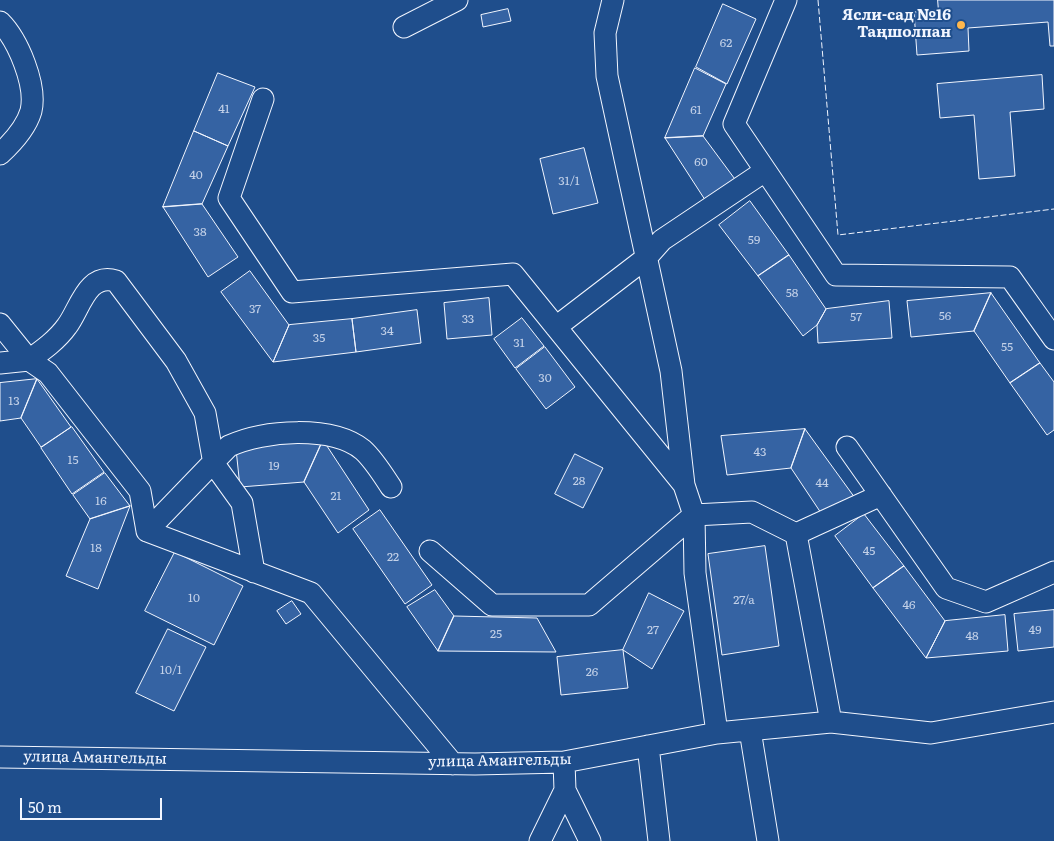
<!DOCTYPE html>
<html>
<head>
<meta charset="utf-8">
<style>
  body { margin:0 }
  #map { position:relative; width:1054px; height:841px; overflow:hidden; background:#1f4e8c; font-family:Literata,serif }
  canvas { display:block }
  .scale { position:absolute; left:20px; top:798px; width:142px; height:22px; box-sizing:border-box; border:2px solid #f2f6ff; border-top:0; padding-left:6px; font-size:15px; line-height:18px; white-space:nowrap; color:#f2f6ff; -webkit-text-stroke:4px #1f4e8c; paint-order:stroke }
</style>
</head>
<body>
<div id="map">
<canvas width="1054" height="841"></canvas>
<div class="scale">50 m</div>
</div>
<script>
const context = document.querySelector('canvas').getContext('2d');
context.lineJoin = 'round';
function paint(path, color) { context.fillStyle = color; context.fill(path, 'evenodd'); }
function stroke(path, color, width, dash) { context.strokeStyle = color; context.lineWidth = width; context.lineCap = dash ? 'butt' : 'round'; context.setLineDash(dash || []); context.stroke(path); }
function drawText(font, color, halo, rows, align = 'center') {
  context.font = font + ' Literata,serif'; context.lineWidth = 4; context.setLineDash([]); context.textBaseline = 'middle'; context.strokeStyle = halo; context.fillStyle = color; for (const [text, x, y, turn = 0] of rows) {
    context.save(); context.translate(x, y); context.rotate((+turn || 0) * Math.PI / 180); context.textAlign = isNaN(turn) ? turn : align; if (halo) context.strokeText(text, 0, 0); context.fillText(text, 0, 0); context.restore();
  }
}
const building = new Path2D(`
  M938 0H1054V46H1050L1048 22 968 28 969 51 917 55 914 12 938 10Z
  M723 4 756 19 727 84 696 67Z
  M508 9 511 21 483 27 481 15Z
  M695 68 726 84 703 136 665 138Z
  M218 73 255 87 228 146 194 131Z
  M1042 75 1044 109 1010 112 1015 176 979 179 974 115 940 118 937 84Z
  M194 131 228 146 202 204 163 207Z
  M703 136 740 186 709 206 665 138Z
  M584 148 598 203 553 214 540 159Z
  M750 201 789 255 758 276 719 225Z
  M202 204 238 257 208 277 163 207Z
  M789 255 826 309 817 325 803 336 758 276Z
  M250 271 289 325 273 362 221 292Z
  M991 293 1040 363 1010 383 974 331Z
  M991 293 974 331 911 337 907 301Z
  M489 298 492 335 447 339 444 303Z
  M889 301 892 338 818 343 817 325 826 309Z
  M417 310 421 343 356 352 352 319Z
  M522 318 544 346 515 368 494 339Z
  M352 319 356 352 273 362 289 325Z
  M545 347 575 387 546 409 516 369Z
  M1040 363 1054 382V430L1047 435 1010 383Z
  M37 379 71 427 41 447 21 418Z
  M37 379 21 418 0 421V383Z
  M72 427 104 472 72 494 41 448Z
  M805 429 791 468 727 475 721 436Z
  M805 429 855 498 825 519 791 468Z
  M323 440 304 482 240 487 236 449Z
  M323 440 369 510 338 533 304 482Z
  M575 454 603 468 583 508 555 494Z
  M105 473 130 506 90 519 73 495Z
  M130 506 98 589 66 576 90 519Z
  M380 510 432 585 405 604 353 529Z
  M864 514 904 566 873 588 835 536Z
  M765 546 779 646 722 655 708 554Z
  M175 552 243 586 214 645 145 611Z
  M904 566 945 621 926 658 873 588Z
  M435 590 454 616 438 651 407 607Z
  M649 593 684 611 652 669 623 650Z
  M292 601 301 614 286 624 277 611Z
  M1054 610V647L1018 651 1014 614Z
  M1005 615 1008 651 926 658 945 621Z
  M454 616 537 618 556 652 438 651Z
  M168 629 206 647 174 711 136 693Z
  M623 650 628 688 561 695 557 657Z`);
paint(building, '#3563a3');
stroke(building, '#f2f6ff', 1);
const minor = new Path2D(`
  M786 0 734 124 836 275 1010 277 1054 339
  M0 22C18 40 37 85 31 111 26 128 12 143 0 154
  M404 27 457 0
  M263 99 229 198 292 292 513 274 684 485
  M0 324 29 360C43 350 57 340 67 326 80 309 87 272 116 281L176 361 205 413 214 464 242 503 254 572
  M556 327 646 258 662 240 765 171
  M0 363 29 360 48 373 140 491 147 531 311 593 453 764
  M847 447 946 588 986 602 1054 572
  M147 531 229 446C264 430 332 425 363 450 374 460 383 475 391 487
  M796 534 881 495
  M430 551 492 605H589L694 515 684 485 671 371 607 76 605 33 613 0
  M750 730 768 841
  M717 733 695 573 694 515 752 512 796 534 831 722
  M648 746 659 841
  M0 757 475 764 564 762 717 733 831 722 931 733 1054 712
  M564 762 565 790 590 841
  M540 841 565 790`);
stroke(minor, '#f2f6ff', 23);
stroke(minor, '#1f4e8c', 21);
stroke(new Path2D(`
  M818 0 838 235 1054 209`), '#f2f6ff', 1, [6, 2.5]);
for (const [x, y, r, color] of [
  [961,25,5,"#ffb74d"]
]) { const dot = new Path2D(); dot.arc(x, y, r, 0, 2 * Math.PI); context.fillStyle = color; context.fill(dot); stroke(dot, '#1f4e8c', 2); }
drawText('12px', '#c3d1e8', null, [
  ["62",726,43],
  ["41",224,109],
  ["61",696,110],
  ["60",701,162],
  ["40",196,175],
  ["31/1",569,181],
  ["38",200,232],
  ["59",754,240],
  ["58",792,293],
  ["37",255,309],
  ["56",945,316],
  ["57",856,317],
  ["33",468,319],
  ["34",387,331],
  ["35",319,338],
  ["31",519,343],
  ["55",1007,347],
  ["30",545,378],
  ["13",14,401],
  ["43",760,452],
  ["15",73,460],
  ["19",274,466],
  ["28",579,481],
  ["44",822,483],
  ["21",336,496],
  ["16",101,501],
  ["18",96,548],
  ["45",869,551],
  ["22",393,557],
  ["10",194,598],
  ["27/а",744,600],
  ["46",909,605],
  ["27",653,630],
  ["49",1035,630],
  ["25",496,634],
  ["48",972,636],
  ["10/1",171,670],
  ["26",592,672]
]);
drawText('bold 15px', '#f2f6ff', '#1f4e8c', [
  ["Ясли-сад №16",951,16],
  ["Таңшолпан",951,33]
], 'right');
drawText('15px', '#f2f6ff', '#1f4e8c', [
  ["улица Амангельды",95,758,1],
  ["улица Амангельды",500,761,-1]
]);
</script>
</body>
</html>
